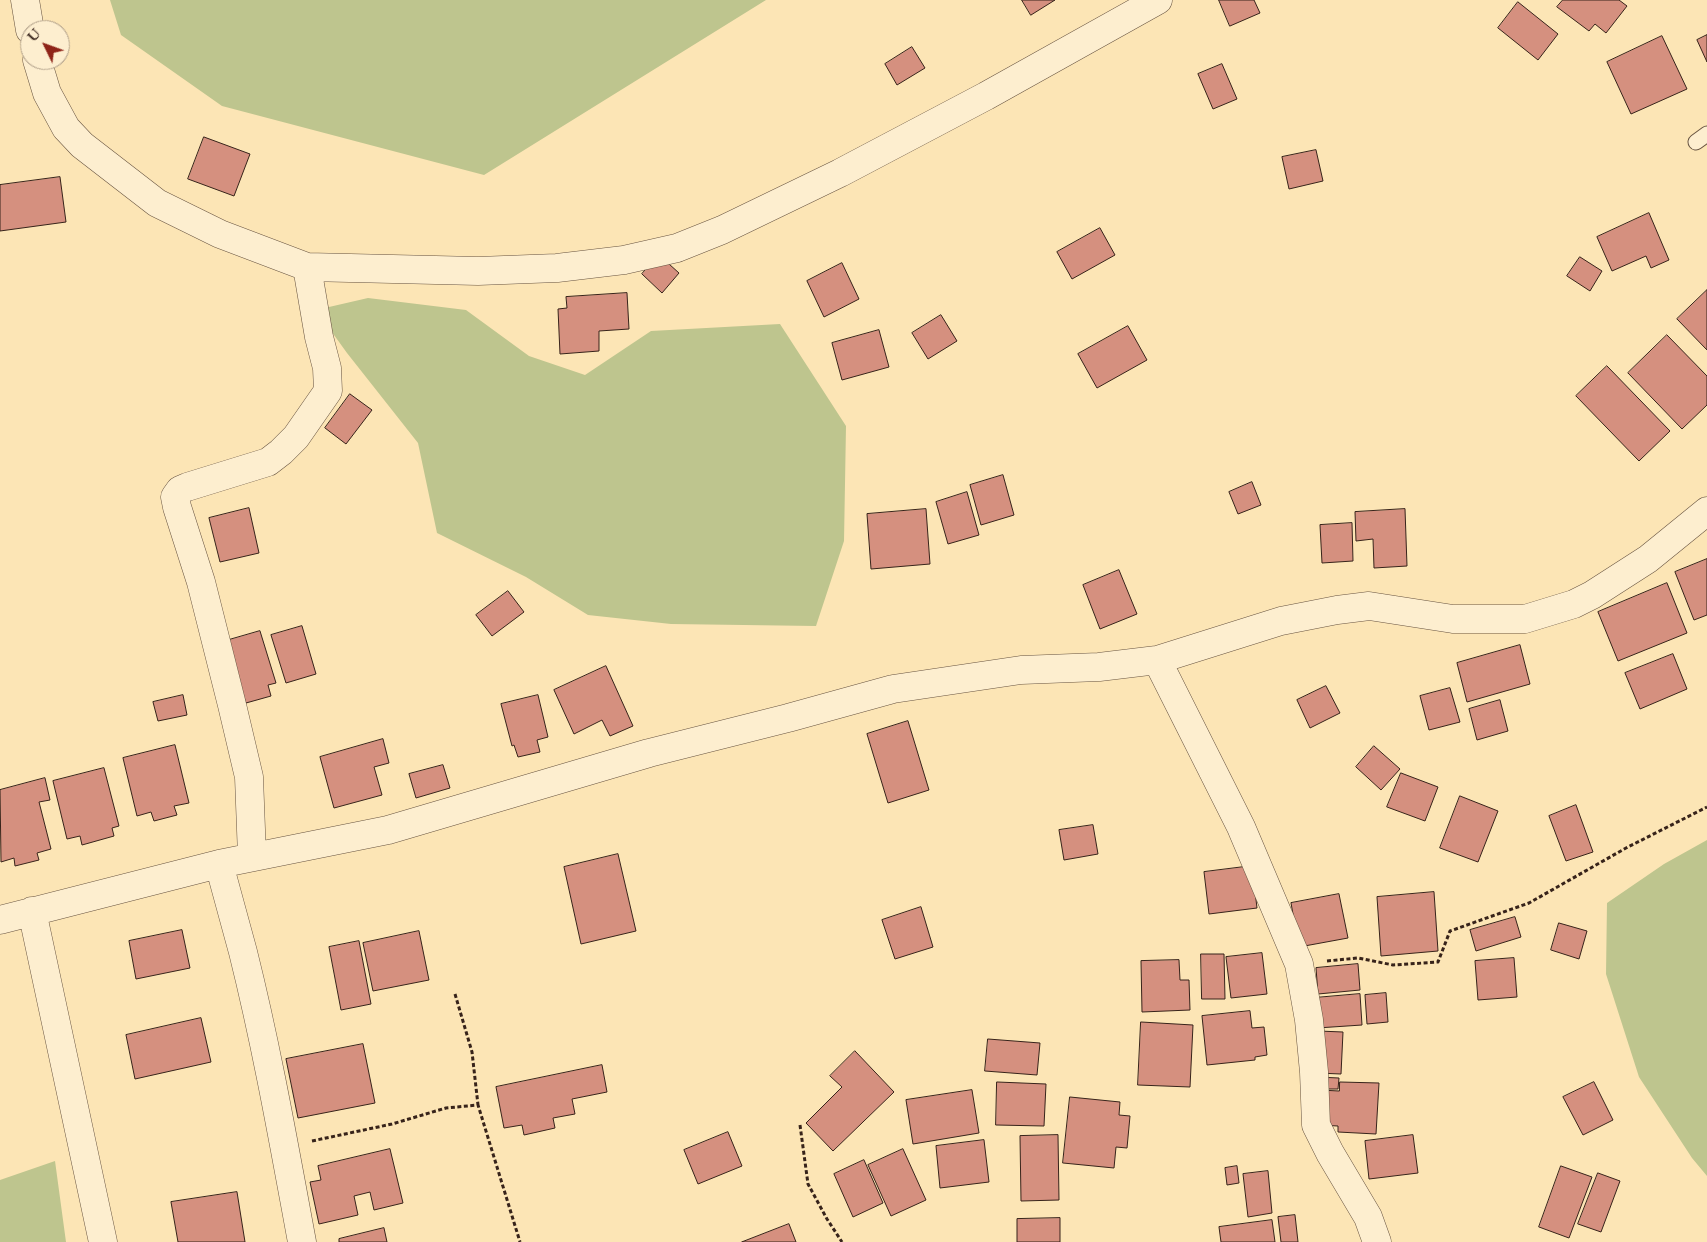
<!DOCTYPE html>
<html>
<head>
<meta charset="utf-8">
<style>
  body { margin:0 }
  #map { position:relative; width:1707px; height:1242px; overflow:hidden; background:#fce5b5; font-family:Cardo,serif }
  canvas { display:block }
  .north { position:absolute; left:20px; top:20px; width:50px; height:50px; box-sizing:border-box; background:#fdeecf; border:1px solid #ae9d87; border-radius:50%; rotate:312deg; font-size:14px; font-weight:700; line-height:20px; text-align:center; color:#37231a }
  .north::after { content:''; display:block; margin:auto; width:18px; height:22px; background:#8f2418; clip-path:polygon(50% 0,100% 100%,50% 72%,0 100%) }
</style>
</head>
<body>
<div id="map">
<canvas width="1707" height="1242"></canvas>
<div class="north">U</div>
</div>
<script>
const context = document.querySelector('canvas').getContext('2d');
context.lineJoin = 'round';
function paint(path, color) { context.fillStyle = color; context.fill(path, 'evenodd'); }
function stroke(path, color, width, dash) { context.strokeStyle = color; context.lineWidth = width; context.lineCap = dash ? 'butt' : 'round'; context.setLineDash(dash || []); context.stroke(path); }
paint(new Path2D(`
  M110 0H766L484 175 222 106 121 35Z
  M368 298 466 310 529 356 585 375 651 331 780 324 846 426 844 541 816 626 671 624 588 615 526 577 437 533 418 443 347 353 316 310Z
  M1707 840V1176L1692 1158 1639 1077 1606 974 1607 903 1664 864Z
  M55 1161 66 1242H0V1180Z`), '#bec58e');
const building = new Path2D(`
  M1022 0H1055L1031 15Z
  M1219 0H1254L1260 13 1230 26Z
  M1563 0H1619L1627 6 1606 33 1595 24 1589 31 1557 7Z
  M1518 2 1558 34 1538 60 1498 28Z
  M1707 35V62L1697 40Z
  M1662 36 1687 89 1631 114 1607 62Z
  M912 47 925 68 897 85 885 64Z
  M1222 64 1237 99 1213 109 1198 74Z
  M204 137 250 154 234 196 188 179Z
  M1316 150 1323 181 1289 189 1282 157Z
  M60 177 66 222 0 231V185Z
  M1649 213 1669 260 1651 268 1646 256 1612 271 1597 237Z
  M1100 228 1115 255 1072 279 1057 252Z
  M659 255 679 273 662 293 642 274Z
  M1580 257 1602 271 1590 291 1567 276Z
  M842 263 859 299 824 317 807 281Z
  M1707 290V350L1677 319Z
  M627 293 629 329 599 331V351L560 354 558 309 567 308 566 297Z
  M941 315 957 341 928 359 912 333Z
  M1128 326 1147 360 1097 388 1078 354Z
  M879 330 889 367 842 380 832 343Z
  M1667 335 1707 376V405L1682 429 1628 373Z
  M1607 366 1670 431 1639 461 1576 396Z
  M350 394 372 410 346 444 325 428Z
  M1003 475 1014 515 981 525 970 485Z
  M1252 482 1261 505 1238 514 1229 492Z
  M967 492 979 535 948 544 936 502Z
  M249 508 259 553 220 562 209 518Z
  M926 509 930 564 871 569 867 514Z
  M1405 509 1407 566 1374 568 1373 539 1356 541 1355 512Z
  M1352 523 1353 561 1322 563 1320 525Z
  M1707 559V615L1694 620 1675 572Z
  M1119 570 1137 614 1100 629 1083 585Z
  M1667 583 1687 633 1618 661 1598 612Z
  M508 591 524 612 492 636 476 615Z
  M302 626 316 674 286 683 271 635Z
  M260 631 276 683 268 685 271 696 246 703 222 642Z
  M1520 645 1530 684 1467 702 1457 663Z
  M1673 654 1687 689 1640 709 1625 673Z
  M606 666 633 726 610 736 602 720 574 734 554 690Z
  M1326 686 1340 713 1310 728 1297 700Z
  M1450 688 1460 722 1429 730 1420 696Z
  M183 695 187 715 158 721 153 702Z
  M538 695 548 737 537 740 540 752 518 757 514 745 512 746 501 704Z
  M1500 700 1508 731 1477 740 1469 709Z
  M908 721 929 790 888 803 867 734Z
  M383 739 389 763 374 767 382 795 334 808 320 757Z
  M175 745 189 803 174 806 177 815 154 821 151 812 137 816 123 758Z
  M1374 746 1400 769 1381 790 1356 767Z
  M443 765 450 788 416 798 409 774Z
  M104 768 119 826 112 828 114 836 82 845 80 836 67 839 53 781Z
  M1401 773 1438 787 1425 821 1387 807Z
  M45 778 50 800 39 802 51 849 37 853 39 860 15 866 14 858 1 862 0 790Z
  M1460 796 1498 811 1478 862 1440 848Z
  M1576 805 1593 852 1566 861 1549 816Z
  M1093 825 1098 854 1064 860 1059 830Z
  M618 854 636 931 581 944 564 867Z
  M1252 866 1257 908 1209 914 1204 872Z
  M1434 892 1438 951 1381 956 1377 897Z
  M1339 894 1348 938 1299 947 1291 903Z
  M921 907 933 947 895 959 882 920Z
  M1515 917 1521 937 1476 951 1470 930Z
  M1559 923 1587 931 1579 959 1551 950Z
  M182 930 190 968 136 979 129 941Z
  M419 931 429 980 373 991 363 943Z
  M359 941 371 1004 341 1010 329 947Z
  M1262 953 1267 994 1231 998 1226 957Z
  M1201 954H1224L1225 999H1202Z
  M1514 958 1517 997 1478 1000 1475 961Z
  M1179 960 1180 980H1189L1190 1010 1142 1012 1141 961Z
  M1358 964 1360 990 1318 994 1316 968Z
  M1386 993 1388 1022 1367 1024 1365 995Z
  M1360 994 1362 1025 1317 1028 1314 998Z
  M1250 1011 1252 1028 1264 1027 1267 1055 1255 1057V1060L1207 1065 1202 1016Z
  M201 1018 211 1062 135 1079 126 1035Z
  M1141 1022 1193 1025 1190 1087 1138 1085Z
  M1318 1031 1343 1032 1341 1074 1316 1073Z
  M988 1039 1040 1043 1037 1075 985 1071Z
  M363 1044 375 1103 298 1118 286 1059Z
  M855 1051 894 1092 833 1151 806 1123 842 1087 830 1076Z
  M602 1065 607 1092 572 1099 575 1114 553 1118 555 1128 524 1135 522 1125 504 1128 496 1087Z
  M1317 1077 1339 1078 1338 1089H1324Z
  M997 1082 1046 1084 1044 1126 996 1125Z
  M1340 1082 1379 1083 1376 1134 1338 1132V1126L1319 1125 1320 1090 1339 1091Z
  M1594 1082 1613 1120 1583 1135 1563 1097Z
  M972 1090 979 1133 913 1144 906 1100Z
  M1070 1097 1120 1102 1119 1115 1130 1116 1127 1148 1116 1147 1114 1168 1063 1163Z
  M728 1132 742 1166 698 1184 684 1150Z
  M1058 1135 1059 1200 1021 1201 1020 1136Z
  M1413 1135 1418 1173 1369 1179 1365 1141Z
  M984 1140 989 1182 940 1188 936 1146Z
  M390 1149 403 1203 374 1210 370 1192 354 1196 358 1215 319 1224 310 1182 321 1180 318 1166Z
  M903 1149 926 1200 891 1216 868 1165Z
  M864 1160 883 1203 853 1217 834 1174Z
  M1237 1166 1239 1183 1227 1185 1225 1168Z
  M1561 1166 1592 1177 1569 1238 1539 1227Z
  M1268 1171 1272 1213 1248 1217 1243 1174Z
  M1598 1173 1620 1181 1601 1232 1578 1224Z
  M237 1192 245 1242H178L171 1202Z
  M1295 1215 1298 1242H1281L1278 1217Z
  M1060 1218V1242H1017V1219Z
  M1272 1220 1275 1242H1221L1219 1227Z
  M789 1224 796 1242H742Z
  M384 1228 387 1242H339V1239Z`);
paint(building, '#d5907f');
stroke(building, '#37231a', 1);
const lane = new Path2D(`
  M1696 142 1707 134`);
const street = new Path2D(`
  M25 0 30 30
  M37 60 47 93 66 128 82 145 157 203 220 234 307 267 478 271 557 268 624 260 677 248 722 230 840 173 986 96 1158 0
  M1157 660 1241 827 1299 964 1309 1020 1314 1072 1316 1125 1330 1153 1368 1217 1377 1242
  M252 856 249 777 232 705 201 582 177 507 175 497 180 490 187 487 268 462 281 452 296 437 328 391 327 368 319 337 307 267
  M219 864C227 893 235 922 243 952 267 1048 284 1145 302 1242
  M32 911 103 1242
  M0 920 219 864 388 830 649 753 788 718 893 689 1021 670 1099 667 1157 660 1281 621 1337 610 1369 606 1453 619H1525L1574 604 1592 595 1648 559 1707 511`);
stroke(lane, '#685441', 17);
stroke(street, '#685441', 29);
stroke(new Path2D(`
  M1327 961 1358 958 1393 965 1438 962 1450 931 1529 903 1626 848 1707 807
  M455 994 472 1052 478 1105
  M800 1125 808 1184 827 1219 842 1242
  M312 1141 392 1124 446 1108 478 1105 520 1242`), '#37231a', 3, [4, 2.5]);
stroke(lane, '#fdeecf', 15);
stroke(street, '#fdeecf', 28);
</script>
</body>
</html>
